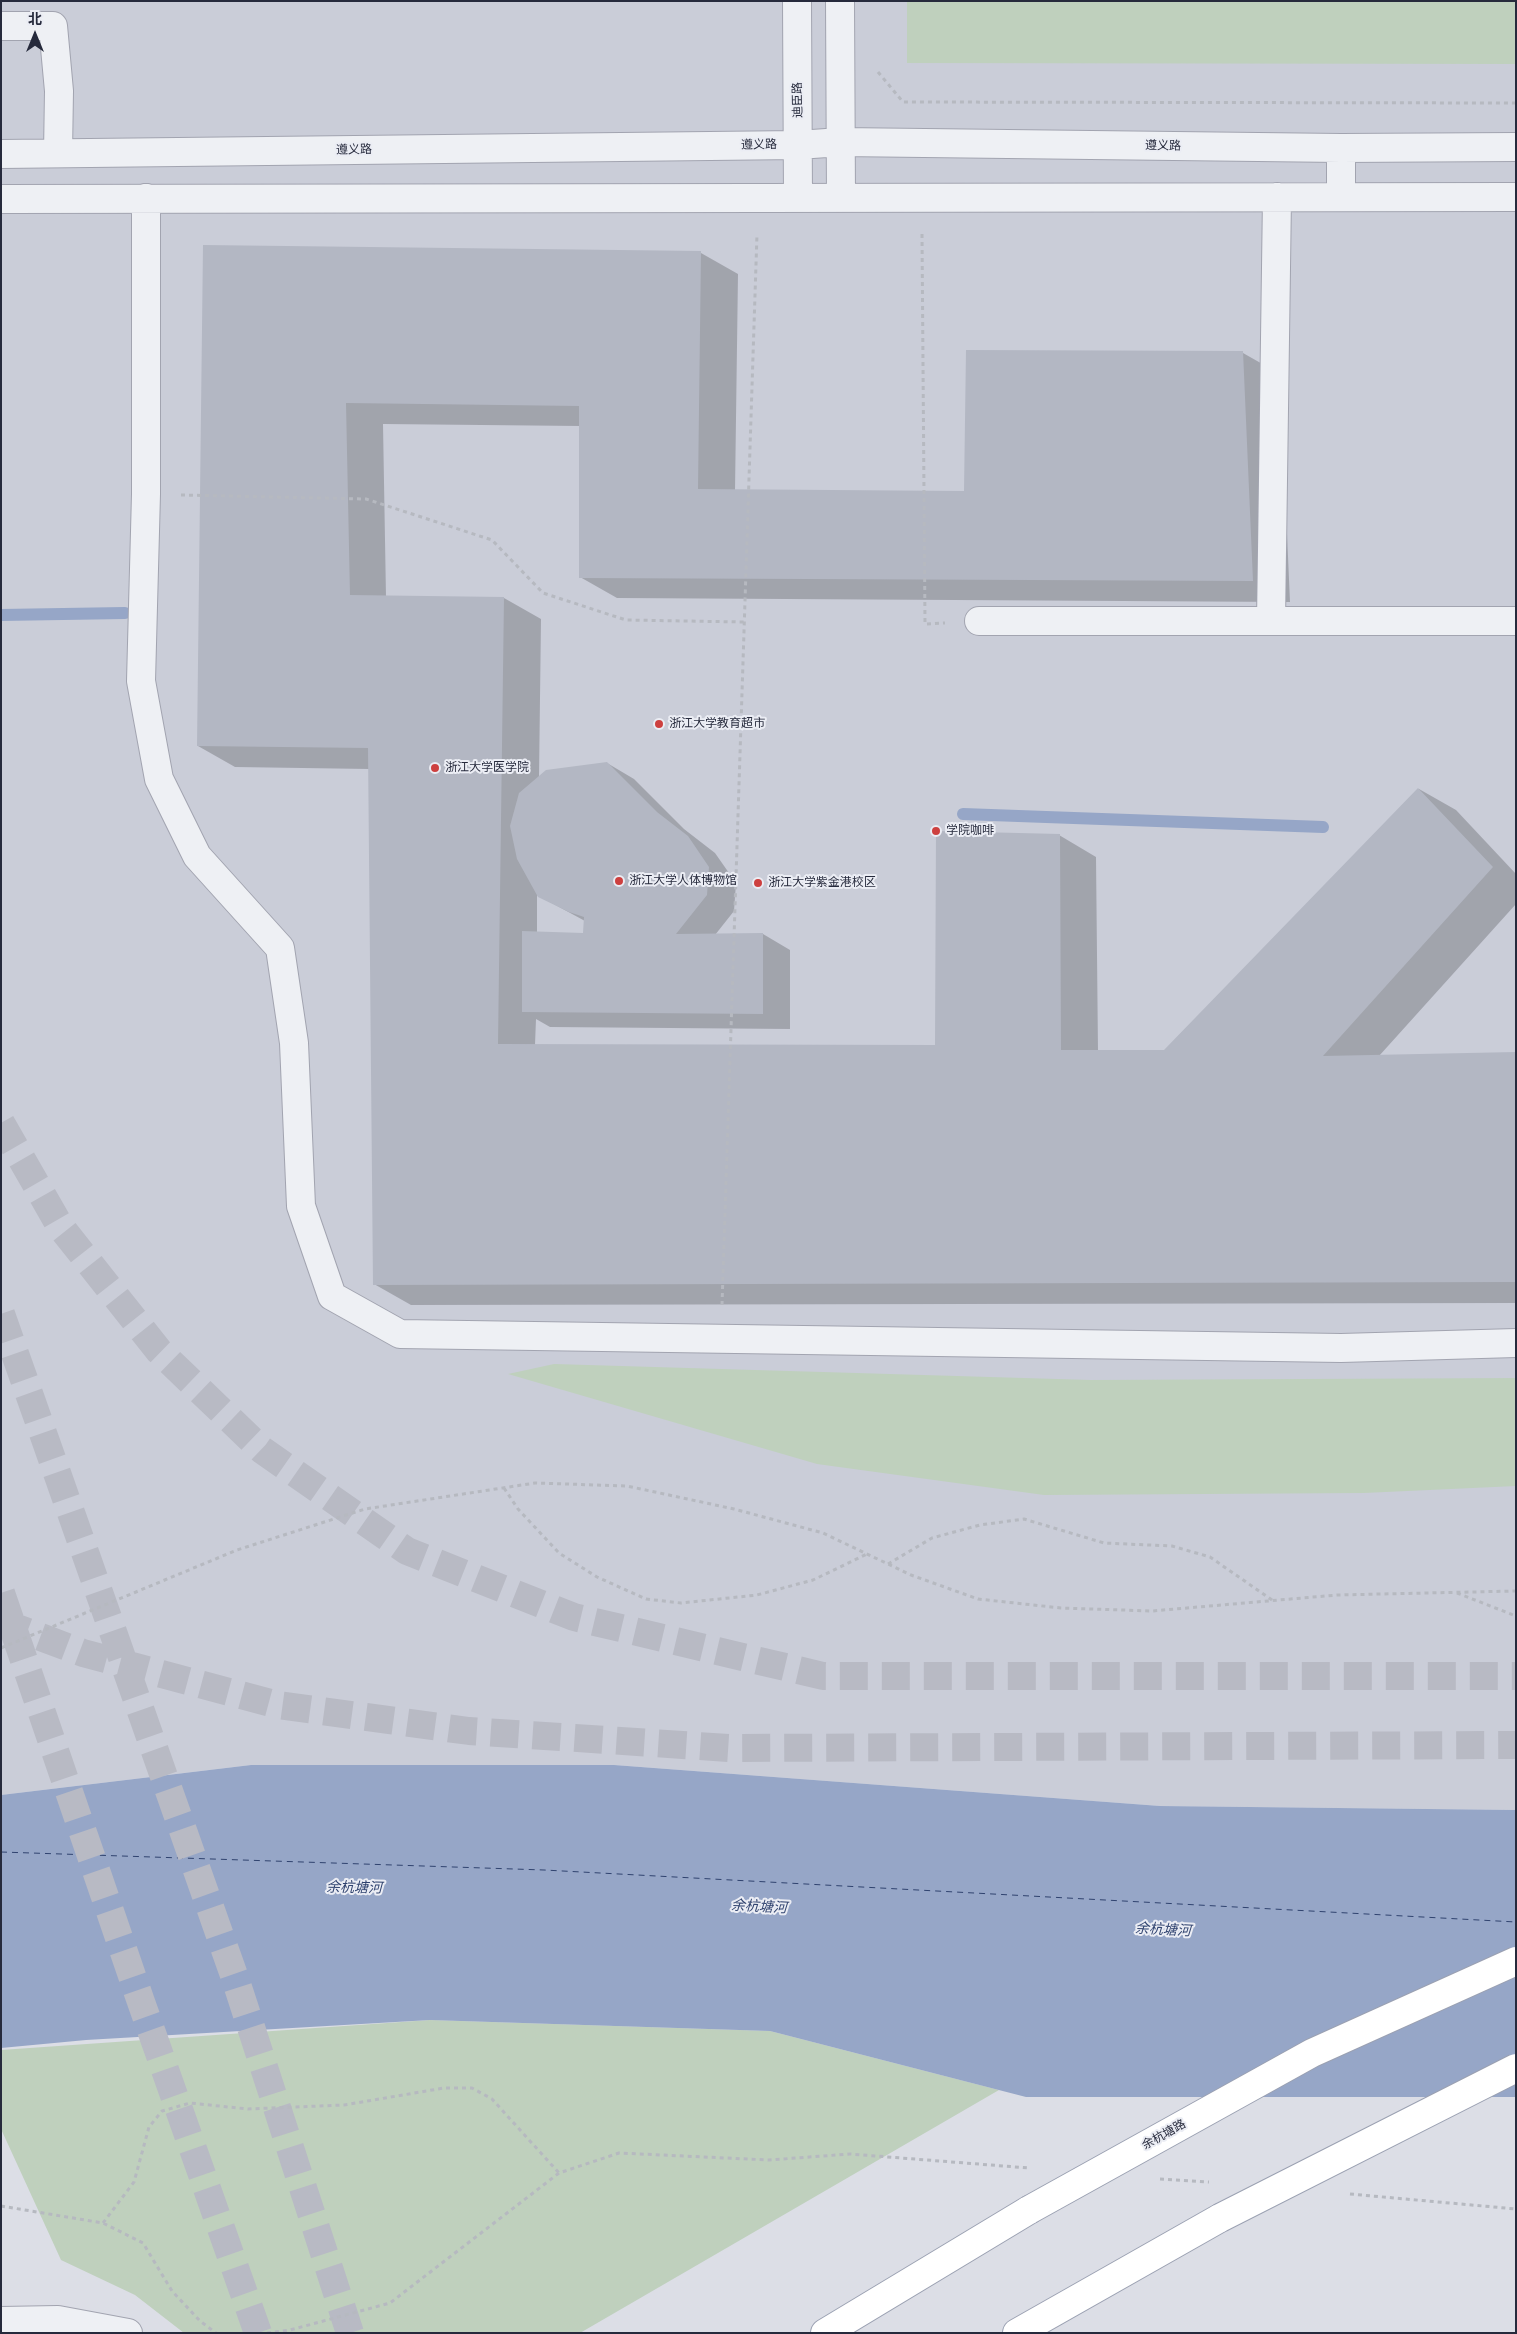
<!DOCTYPE html>
<html>
<head>
<meta charset="utf-8">
<style>
  body { margin:0 }
  #map { position:relative; width:1517px; height:2334px; overflow:hidden; background:#dcdee6; font-family:"Fira Sans Condensed","Noto Sans SC",sans-serif }
  canvas { display:block }
  .frame { position:absolute; inset:0; border:2px solid #262a3c; pointer-events:none }
  .north { position:absolute; left:10px; top:10px; width:50px; height:50px; -webkit-text-stroke:4px #ebedf4; paint-order:stroke; rotate:0deg; font-size:14px; font-weight:700; line-height:20px; text-align:center; color:#262a3c }
  .north::after { content:''; display:block; margin:auto; width:18px; height:22px; background:#262a3c; clip-path:polygon(50% 0,100% 100%,50% 72%,0 100%) }
</style>
</head>
<body>
<div id="map">
<canvas width="1517" height="2334"></canvas>
<div class="frame"></div>
<div class="north">北</div>
</div>
<script>
const context = document.querySelector('canvas').getContext('2d');
context.lineJoin = 'round';
function paint(path, color) { context.fillStyle = color; context.fill(path, 'evenodd'); }
function stroke(path, color, width, dash) { context.strokeStyle = color; context.lineWidth = width; context.lineCap = dash ? 'butt' : 'round'; context.setLineDash(dash || []); context.stroke(path); }
function drawText(font, color, halo, rows, align = 'center') {
  context.font = font + ' "Fira Sans Condensed","Noto Sans SC",sans-serif'; context.lineWidth = 4; context.setLineDash([]); context.textBaseline = 'middle'; context.strokeStyle = halo; context.fillStyle = color; for (const [text, x, y, turn = 0] of rows) {
    context.save(); context.translate(x, y); context.rotate((+turn || 0) * Math.PI / 180); context.textAlign = isNaN(turn) ? turn : align; if (halo) context.strokeText(text, 0, 0); context.fillText(text, 0, 0); context.restore();
  }
}
paint(new Path2D(`
  M1 1H1516V1810L1160 1806 614 1765H251L1 1795Z`), '#cacdd8');
paint(new Path2D(`
  M907 1H1516V64L907 63Z
  M554 1364 1091 1380 1516 1378V1486L1364 1493 1044 1495 817 1464 508 1374Z
  M430 2020 770 2031 999 2090 580 2333H184L135 2295 61 2260 1 2129V2050Z`), '#bfd0bd');
paint(new Path2D(`
  M251 1765H614L1160 1806 1516 1810V2097H1026L770 2031 430 2020 86 2040 1 2048V1795Z`), '#96a6c7');
paint(new Path2D(`
  M204 246 701 253 738 274 735 491 966 493 1243 353 1280 374 1290 602 617 598 580 577V426L383 424 386 597 504 598 541 619 539 778 607 763 634 779 684 829 715 853 736 883 734 911 715 935 763 934 790 950V1029L550 1027 536 1019 535 1045 936 1047 1059 835 1096 857 1098 1051H1164L1419 789 1456 810 1516 874V904L1379 1056 1516 1053V1303L411 1305 374 1284 369 769 235 767 198 746ZM537 895 585 921 584 934 537 933Z`), '#0003');
stroke(new Path2D(`
  M1 615 125 613
  M963 814 1323 827`), '#96a6c7', 12);
stroke(new Path2D(`
  M1 1852 544 1870 1516 1922`), '#30436f', 1, [6, 5]);
paint(new Path2D(`
  M203 245 701 251 698 489 964 491 966 350 1243 351 1253 581 579 578V406L346 403 350 595 504 597 498 1044 935 1045 936 831 1060 834 1061 1050H1164L1418 788 1493 867 1323 1056 1516 1052V1282L373 1285 368 748 197 746Z
  M607 762 657 812 688 836 709 867 707 895 676 934 763 933V1014L522 1012V931L583 933 584 917 569 912 538 897 517 859 510 826 519 793 546 770Z`), '#b3b7c3');
stroke(new Path2D(`
  M1 1123 60 1226 159 1351 262 1450 407 1551 574 1617 823 1676H1516
  M1 1314 236 1981 350 2333
  M1 1593 140 1999 258 2333
  M1 1622 83 1653 278 1705 469 1731 729 1748 1516 1745`), '#b8bac4', 28, [28, 14]);
const minor = new Path2D(`
  M797 1 798 198
  M840 1 841 198
  M1 26H53L59 91 58 153
  M1341 148V197
  M1 154 798 145 841 142 1341 148 1516 147
  M146 198V494L141 681 159 779 197 856 280 948 294 1043 301 1206 332 1296 400 1334 1341 1348 1516 1343
  M1 199 1516 197
  M979 621H1516
  M1271 621 1277 197
  M1 2321 58 2320 128 2333`);
const major = new Path2D(`
  M825 2333 1029 2210
  M1017 2333 1220 2218`);
stroke(minor, '#a2a4b0', 30);
stroke(major, '#9ba1b2', 30);
stroke(new Path2D(`
  M878 72 903 102 1516 103
  M922 234 925 624 945 623
  M181 495 366 499 492 540 543 593 626 620 744 622
  M722 1305 757 234
  M504 1488 518 1509 559 1553 597 1577 646 1599 681 1603 757 1595 813 1580 867 1554
  M888 1564 932 1538 980 1525 1024 1519 1104 1543 1172 1546 1210 1557 1272 1600
  M1457 1593 1516 1616
  M1 1648 237 1550 365 1509 535 1483 627 1486 734 1509 823 1533 911 1575 978 1599 1061 1608 1152 1611 1337 1595 1516 1591
  M1160 2179 1209 2182
  M1350 2194 1516 2209
  M1 2206 103 2223 143 2243 172 2291 200 2321 216 2333
  M103 2223 134 2182 149 2127 162 2111 190 2103 248 2109 344 2105 444 2088H472L492 2099 559 2173
  M267 2333 290 2330 390 2303 559 2173 619 2153 769 2160 850 2154 1029 2168`), '#b6b9c0', 3, [4, 4]);
stroke(minor, '#eef0f4', 28);
stroke(major, '#fff', 28);
const majorBridge = new Path2D(`
  M1029 2210 1312 2053 1516 1961
  M1220 2218 1516 2068`);
stroke(majorBridge, '#9ba1b2', 30, []);
stroke(majorBridge, '#fff', 28);
for (const [x, y, r, color] of [
  [659,724,5,"#cd403f"],
  [435,768,5,"#cd403f"],
  [936,831,5,"#cd403f"],
  [619,881,5,"#cd403f"],
  [758,883,5,"#cd403f"]
]) { const dot = new Path2D(); dot.arc(x, y, r, 0, 2 * Math.PI); context.fillStyle = color; context.fill(dot); stroke(dot, '#ebedf4', 2); }
drawText('12px', '#262a3c', '#ebedf4', [
  ["迪臣路",798,100,-91],
  ["遵义路",759,145,-1],
  ["遵义路",1163,146,1],
  ["遵义路",354,150,-1],
  ["余杭塘路",1164,2135,-29]
]);
drawText('12px', '#262a3c', '#ebedf4', [
  ["浙江大学教育超市",669,724],
  ["浙江大学医学院",445,768],
  ["学院咖啡",946,831],
  ["浙江大学人体博物馆",629,881],
  ["浙江大学紫金港校区",768,883]
], 'left');
drawText('italic 14px', '#30436f', '#ebedf4', [
  ["余杭塘河",354,1888,1],
  ["余杭塘河",759,1907,3],
  ["余杭塘河",1163,1930,3]
]);
</script>
</body>
</html>
